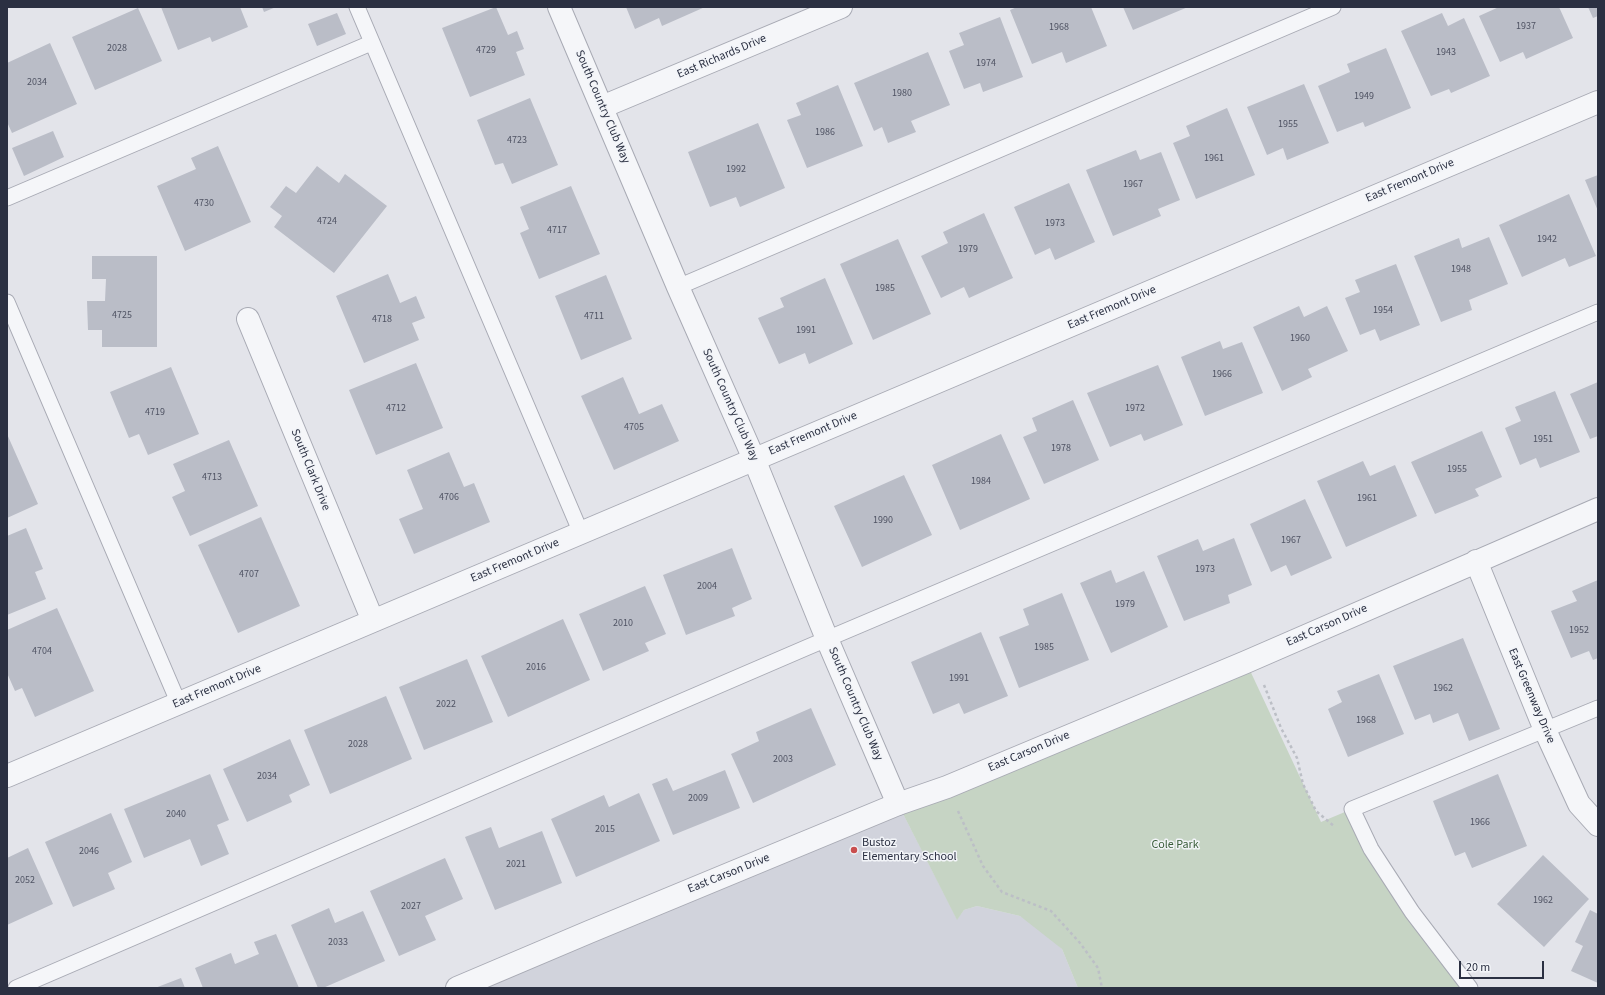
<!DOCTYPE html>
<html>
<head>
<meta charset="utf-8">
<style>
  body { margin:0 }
  #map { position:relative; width:1605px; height:995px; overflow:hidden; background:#e3e4ea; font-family:"Source Sans 3",sans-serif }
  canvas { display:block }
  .frame { position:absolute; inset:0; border:8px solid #2b3042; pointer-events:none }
  .scale { position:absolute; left:1459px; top:961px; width:85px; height:18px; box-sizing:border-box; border:2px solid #2b3042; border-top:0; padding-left:5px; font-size:12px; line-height:14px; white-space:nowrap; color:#2b3042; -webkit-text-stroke:3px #f2f4f8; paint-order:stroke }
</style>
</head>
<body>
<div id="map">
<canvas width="1605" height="995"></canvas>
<div class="frame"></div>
<div class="scale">20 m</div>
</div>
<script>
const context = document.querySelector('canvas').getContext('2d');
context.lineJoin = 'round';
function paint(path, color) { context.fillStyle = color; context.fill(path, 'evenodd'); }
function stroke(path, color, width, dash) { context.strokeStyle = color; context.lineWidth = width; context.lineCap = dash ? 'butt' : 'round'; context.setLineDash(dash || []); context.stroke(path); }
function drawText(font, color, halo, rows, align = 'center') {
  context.font = font + ' "Source Sans 3",sans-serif'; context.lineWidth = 3; context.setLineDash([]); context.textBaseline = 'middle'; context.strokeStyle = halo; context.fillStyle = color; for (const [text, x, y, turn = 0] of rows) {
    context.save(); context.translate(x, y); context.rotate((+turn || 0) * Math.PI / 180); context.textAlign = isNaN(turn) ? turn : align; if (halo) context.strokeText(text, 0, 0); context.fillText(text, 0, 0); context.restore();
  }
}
paint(new Path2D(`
  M898 804 957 919 964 910 977 906 1020 916 1045 929 1062 949 1078 988H457Z`), '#d1d3dc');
paint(new Path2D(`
  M1246 662 1321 822 1352 809 1470 988H1078L1062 949 1020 916 977 906 964 910 957 920 898 804Z`), '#c6d4c4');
paint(new Path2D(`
  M161 7H240L248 27 212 42 210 37 178 50Z
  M262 7H276L264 12Z
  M496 7 508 35 517 31 524 49 516 52 525 75 470 97 442 28Z
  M626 7H705L662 26 659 18 635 29Z
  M1017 7H1091L1107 46 1066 63 1062 52 1032 64 1010 10Z
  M1123 7H1188L1133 30Z
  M1499 7H1559L1573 38 1526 59 1523 52 1500 62 1479 16Z
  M1588 7H1598V16L1593 18Z
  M138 8 162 61 95 90 72 37Z
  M337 13 346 34 317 46 308 24Z
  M1442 13 1448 26 1464 18 1490 76 1451 93 1449 89 1431 96 1401 31Z
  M1000 17 1023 77 983 92 980 83 964 89 949 51 964 45 959 33Z
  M50 43 77 104 12 133 7 122V63Z
  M1386 48 1411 108 1365 127 1363 122 1337 132 1318 86 1350 72 1347 64Z
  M928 52 950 105 911 121 916 132 888 143 882 127 874 131 854 83Z
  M1304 84 1329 143 1287 160 1283 148 1267 155 1247 107Z
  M838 85 863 146 807 168 787 120 801 115 796 103Z
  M530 98 558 165 512 184 503 163 495 165 477 120Z
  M1227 108 1255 175 1196 199 1173 143 1190 136 1186 126Z
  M758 123 785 188 740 207 736 197 710 207 688 152Z
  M53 131 64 157 24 176 12 148Z
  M218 146 251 222 185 251 157 186 196 169 191 158Z
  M1136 150 1140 160 1161 152 1180 200 1158 209 1161 216 1113 236 1086 170Z
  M317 166 339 183 345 174 387 206 334 273 274 227 282 216 270 207 286 186 296 193Z
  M1598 175V211L1585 180Z
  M1069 183 1095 242 1055 260 1050 248 1035 255 1014 207Z
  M571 186 600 254 539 279 520 233 529 229 520 207Z
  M1569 194 1596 256 1569 267 1565 258 1522 277 1499 225Z
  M984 213 1013 278 969 298 964 287 941 298 921 256 948 243 943 232Z
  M1489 237 1508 284 1469 300 1472 310 1441 322 1414 256 1459 238 1462 248Z
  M898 239 931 314 873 340 840 264Z
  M92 256H157V347H102V330H88L87 301H105L106 279H92Z
  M1396 264 1420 325 1380 341 1375 329 1360 335 1345 298 1360 292 1355 280Z
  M388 274 400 303 416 296 425 318 412 323 419 340 364 363 336 296Z
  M606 275 632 339 581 360 555 296Z
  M825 278 853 344 809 364 805 353 779 364 758 318 784 307 780 298Z
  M1299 306 1304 317 1327 306 1348 351 1308 369 1312 377 1282 391 1253 327Z
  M1220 341 1223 349 1242 342 1263 393 1205 416 1181 357Z
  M416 363 443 428 376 455 349 390Z
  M1158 365 1183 425 1144 441 1141 434 1110 447 1087 393Z
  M171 367 199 434 148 455 139 434 129 438 110 392Z
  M623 377 639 414 662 404 679 441 614 470 581 396Z
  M1598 382V436L1590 439 1570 394Z
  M1555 391 1580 452 1540 468 1536 458 1520 465 1505 428 1521 421 1515 407Z
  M1073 400 1099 460 1044 484 1023 437 1037 431 1032 418Z
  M1482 431 1502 477 1475 489 1479 496 1435 514 1411 462Z
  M7 434 38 504 7 518Z
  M1001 434 1030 499 960 530 932 465Z
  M229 440 258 506 190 536 172 497 185 491 173 464Z
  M449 452 464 487 474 483 490 522 414 554 399 519 423 509 407 470Z
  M1363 461 1370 476 1395 465 1417 516 1346 547 1317 481Z
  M904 475 932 535 862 567 834 506Z
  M1305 499 1332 558 1291 576 1286 565 1271 572 1250 524Z
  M261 517 300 606 238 633 198 545Z
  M26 528 43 569 35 572 46 599 7 615V536Z
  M1234 538 1252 585 1228 595 1230 603 1184 621 1157 556 1198 539 1203 551Z
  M732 548 752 599 732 608 735 616 686 635 663 575Z
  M1111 570 1116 583 1144 571 1168 627 1111 653 1080 583Z
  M1598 580V658L1593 660 1589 651 1571 658 1551 611 1577 601 1572 591Z
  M645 586 666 634 645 643 649 651 603 671 579 614Z
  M1062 593 1089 660 1019 688 999 637 1029 625 1023 609Z
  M57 608 94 691 35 717 22 688 15 691 7 673V630Z
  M563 619 590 680 508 717 481 656Z
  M981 632 1008 696 964 714 959 703 933 714 911 662Z
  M1463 638 1500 729 1469 741 1458 713 1433 723 1430 714 1415 720 1393 666Z
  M467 659 493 722 424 750 399 687Z
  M1379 674 1404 734 1348 757 1328 709 1342 702 1337 691Z
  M386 696 412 759 330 794 304 730Z
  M811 708 836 765 753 803 731 754 759 741 756 732Z
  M290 739 310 785 289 795 292 802 247 822 223 769Z
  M725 770 740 808 673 835 652 784 667 778 673 791Z
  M210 774 229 820 217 825 229 854 201 866 190 839 144 858 124 809Z
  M1498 774 1527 846 1472 868 1465 852 1455 856 1433 801Z
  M639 793 660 841 576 877 551 819 604 795 609 807Z
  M111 813 132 862 108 873 115 889 73 907 45 842Z
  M491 827 499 848 542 831 562 883 495 910 465 837Z
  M28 848 53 904 7 925V858Z
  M1543 855 1589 899 1544 947 1497 904Z
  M445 858 463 899 425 916 436 940 399 956 370 891Z
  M329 908 335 923 363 911 385 961 323 988H318L291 925Z
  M1590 910 1598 914V983L1571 971 1583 946 1575 942Z
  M276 934 299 988H203L195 968 231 953 235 964 259 954 254 942Z
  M181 978 185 988H155Z`), '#babdc7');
const service = new Path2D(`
  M357 7 581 533
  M7 198 371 43
  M678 287 1333 7
  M7 302 179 704
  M16 988 808 647 1598 312
  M1470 988 1412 912 1371 849 1352 809 1598 708`);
const minor = new Path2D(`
  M602 107 841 7
  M248 319 373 621
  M1476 561 1545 730 1579 804 1598 825
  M7 776 1598 102
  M457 988 589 932 898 804 947 787 1246 662 1598 509`);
const tertiary = new Path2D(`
  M559 7 678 287 754 459 827 639 898 804`);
stroke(service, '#a8aab4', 17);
stroke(minor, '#a8aab4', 24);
stroke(tertiary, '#a8aab4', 24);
stroke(new Path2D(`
  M1264 685 1281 728 1297 758 1303 784 1316 811 1335 827
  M958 811 983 866 1002 892 1051 911 1080 943 1098 968 1102 988`), '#bcbfc6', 2.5, [3, 3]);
stroke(service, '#f5f6f9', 15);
stroke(minor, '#f5f6f9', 22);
stroke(tertiary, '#f5f6f9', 22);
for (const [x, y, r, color] of [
  [854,850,4,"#c94e4e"]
]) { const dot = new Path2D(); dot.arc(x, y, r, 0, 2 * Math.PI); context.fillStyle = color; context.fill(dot); stroke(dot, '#f2f4f8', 1.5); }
drawText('10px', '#4f5363', null, [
  ["1937",1526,27],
  ["1968",1059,28],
  ["2028",117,49],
  ["4729",486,51],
  ["1943",1446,53],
  ["1974",986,64],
  ["2034",37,83],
  ["1980",902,94],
  ["1949",1364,97],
  ["1955",1288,125],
  ["1986",825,133],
  ["4723",517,141],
  ["1961",1214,159],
  ["1992",736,170],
  ["1967",1133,185],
  ["4730",204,204],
  ["4724",327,222],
  ["1973",1055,224],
  ["4717",557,231],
  ["1942",1547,240],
  ["1979",968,250],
  ["1948",1461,270],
  ["1985",885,289],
  ["1954",1383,311],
  ["4725",122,316],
  ["4711",594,317],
  ["4718",382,320],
  ["1991",806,331],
  ["1960",1300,339],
  ["1966",1222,375],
  ["4712",396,409],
  ["1972",1135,409],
  ["4719",155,413],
  ["4705",634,428],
  ["1951",1543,440],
  ["1978",1061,449],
  ["1955",1457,470],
  ["4713",212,478],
  ["1984",981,482],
  ["4706",449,498],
  ["1961",1367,499],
  ["1990",883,521],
  ["1967",1291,541],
  ["1973",1205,570],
  ["4707",249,575],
  ["2004",707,587],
  ["1979",1125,605],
  ["2010",623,624],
  ["1952",1579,631],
  ["1985",1044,648],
  ["4704",42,652],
  ["2016",536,668],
  ["1991",959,679],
  ["1962",1443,689],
  ["2022",446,705],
  ["1968",1366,721],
  ["2028",358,745],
  ["2003",783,760],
  ["2034",267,777],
  ["2009",698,799],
  ["2040",176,815],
  ["1966",1480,823],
  ["2015",605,830],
  ["2046",89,852],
  ["2021",516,865],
  ["2052",25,881],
  ["1962",1543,901],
  ["2027",411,907],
  ["2033",338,943]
]);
drawText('12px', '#2b3042', '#f2f4f8', [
  ["East Richards Drive",722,57,-23],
  ["South Country Club Way",602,107,67],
  ["East Fremont Drive",1410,181,-23],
  ["East Fremont Drive",1112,308,-23],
  ["South Country Club Way",730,405,66],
  ["East Fremont Drive",813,434,-23],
  ["South Clark Drive",310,470,68],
  ["East Fremont Drive",515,561,-23],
  ["East Carson Drive",1327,626,-24],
  ["East Fremont Drive",217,687,-23],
  ["East Greenway Drive",1531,696,67],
  ["South Country Club Way",855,704,67],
  ["East Carson Drive",1029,752,-23],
  ["East Carson Drive",729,874,-22]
]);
drawText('12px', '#2b3042', '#f2f4f8', [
  ["Bustoz",862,843],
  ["Elementary School",862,857]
], 'left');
drawText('12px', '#3a5d39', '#f2f4f8', [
  ["Cole Park",1175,845]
]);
</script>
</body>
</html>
